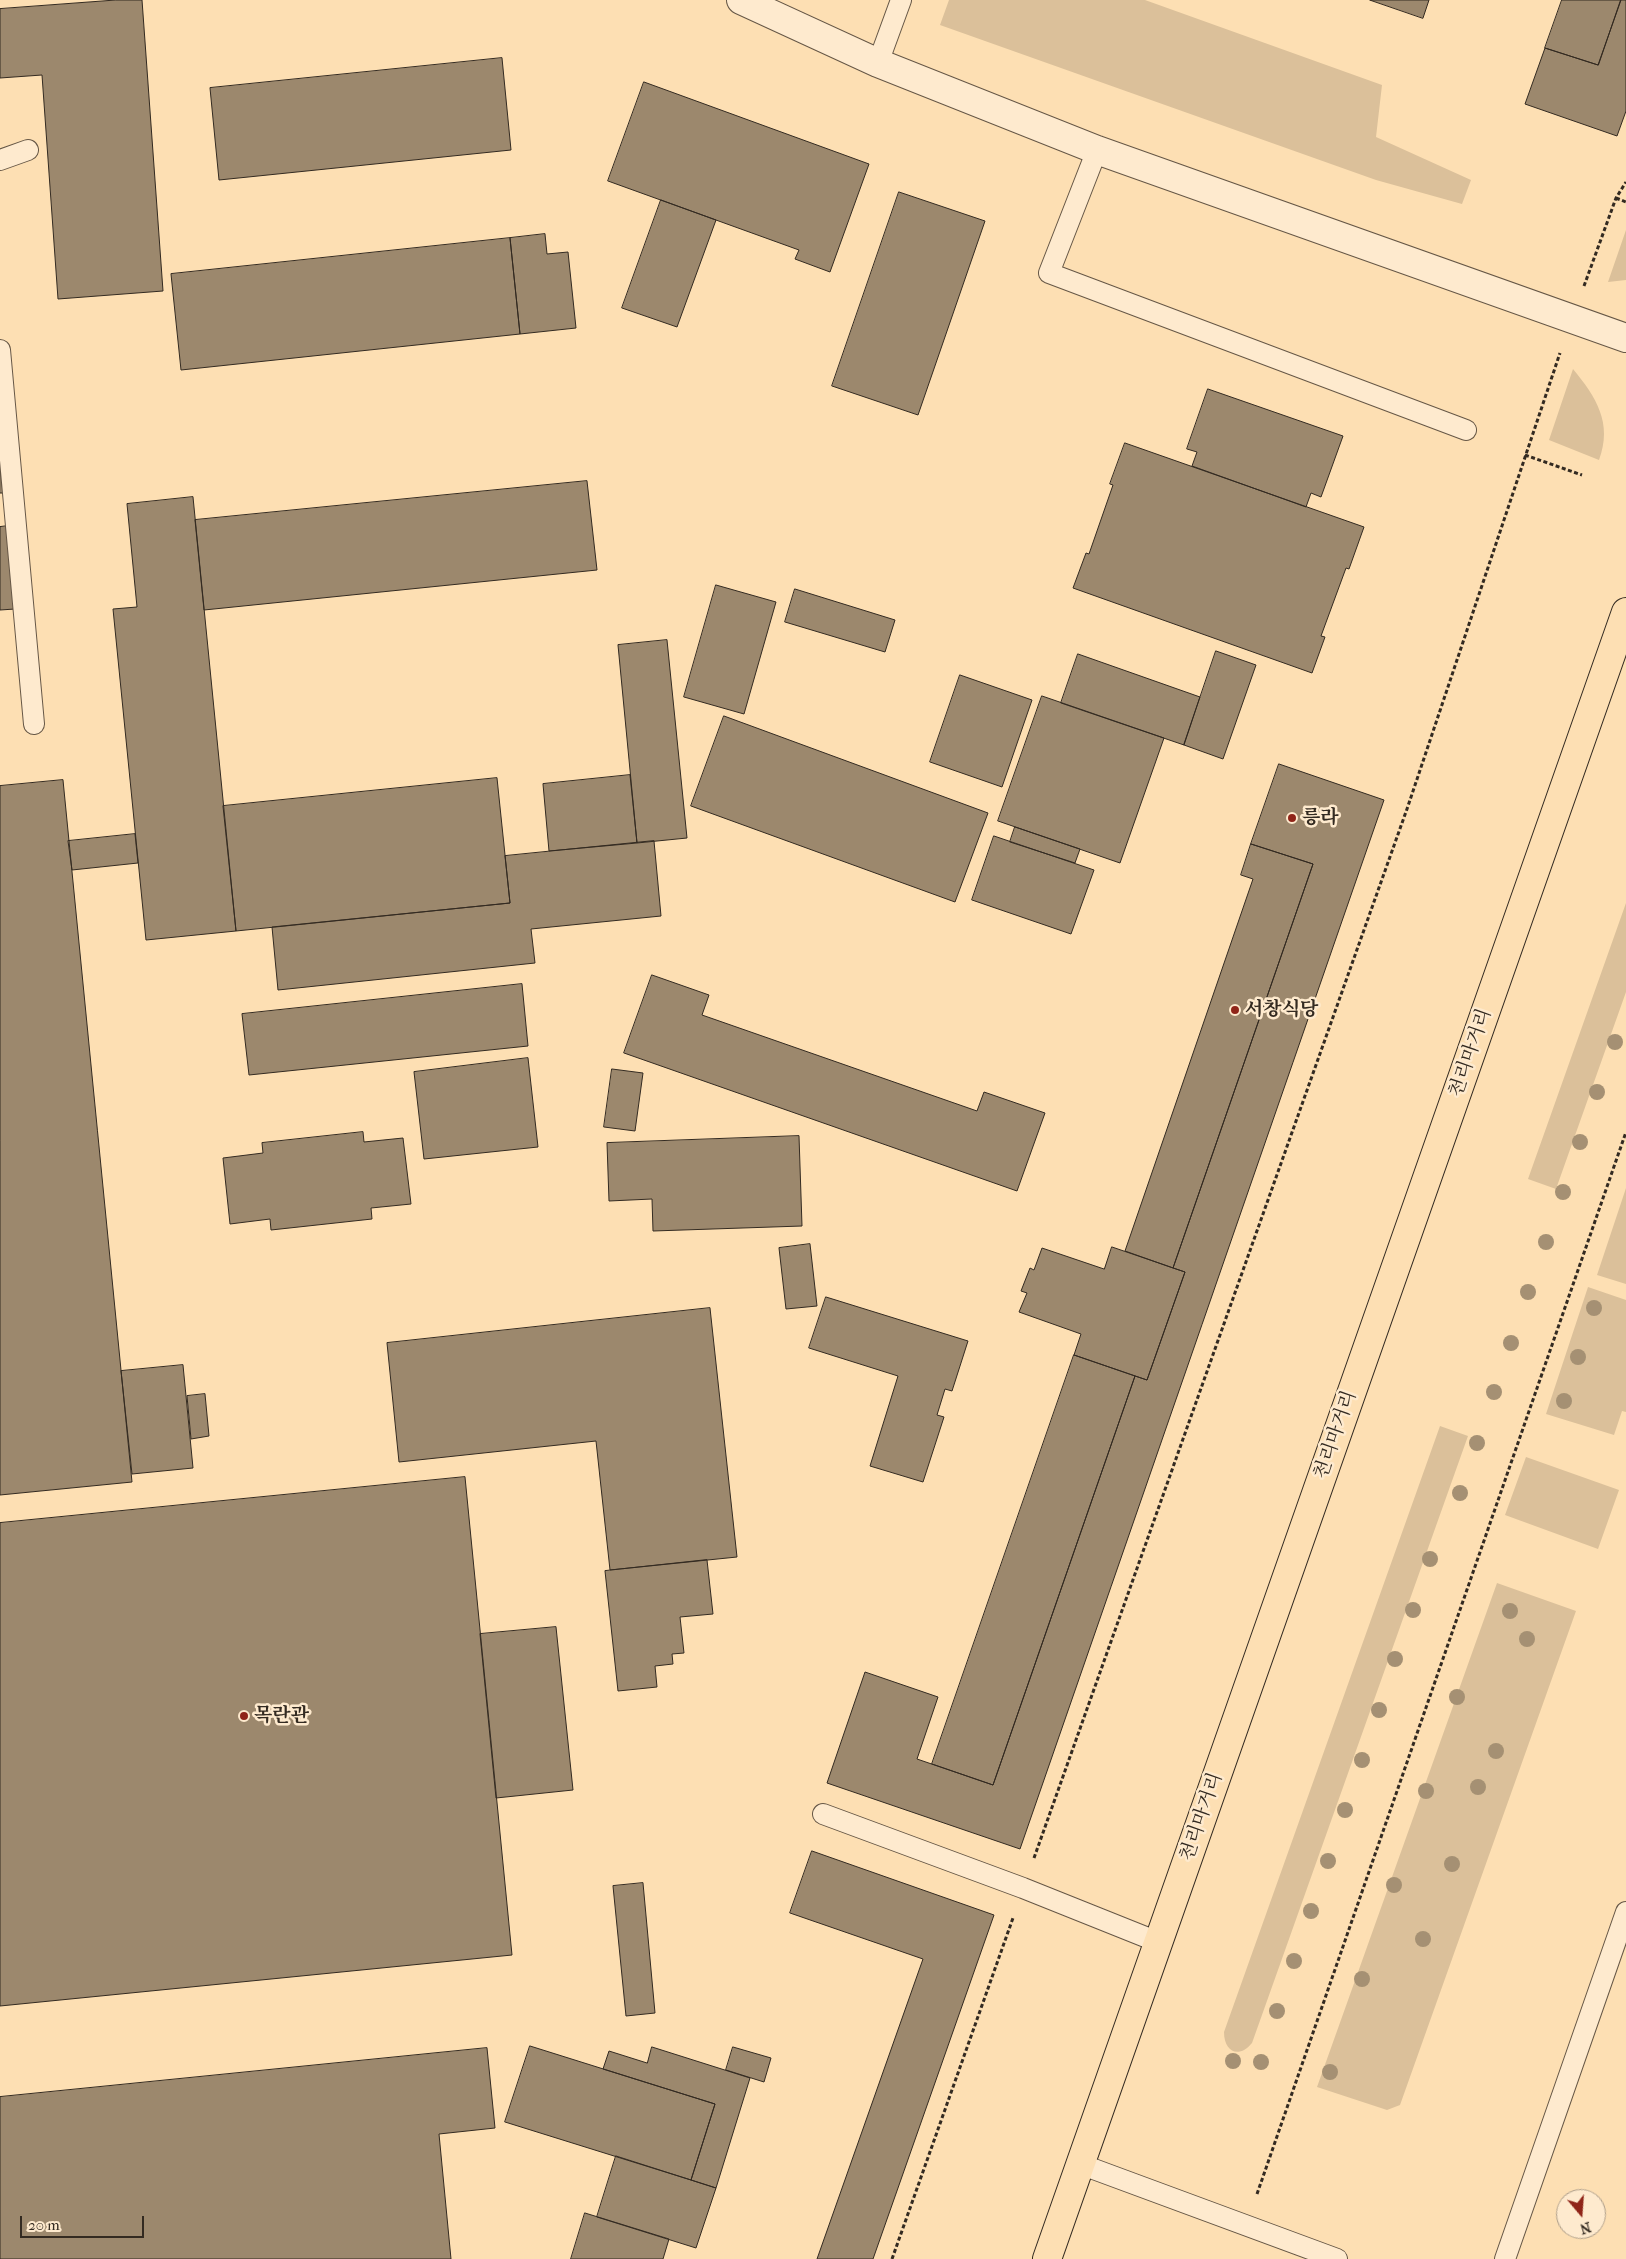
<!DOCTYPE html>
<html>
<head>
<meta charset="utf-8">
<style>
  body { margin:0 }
  #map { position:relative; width:1626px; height:2259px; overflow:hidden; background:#fddfb3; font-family:"IM FELL French Canon",serif }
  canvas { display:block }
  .north { position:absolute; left:1556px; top:2189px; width:50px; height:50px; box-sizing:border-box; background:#feeace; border:1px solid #ad9d89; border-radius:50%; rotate:162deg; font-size:14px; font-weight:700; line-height:20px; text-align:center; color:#332a21 }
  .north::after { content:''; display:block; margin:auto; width:18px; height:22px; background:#8f2418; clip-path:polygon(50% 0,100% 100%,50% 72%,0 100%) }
  .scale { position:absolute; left:20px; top:2216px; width:124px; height:22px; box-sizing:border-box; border:2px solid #332a21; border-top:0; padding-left:6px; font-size:15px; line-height:18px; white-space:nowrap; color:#332a21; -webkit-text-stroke:4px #feeace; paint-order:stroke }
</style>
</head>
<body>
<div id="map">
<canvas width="1626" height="2259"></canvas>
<div class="north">N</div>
<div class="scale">20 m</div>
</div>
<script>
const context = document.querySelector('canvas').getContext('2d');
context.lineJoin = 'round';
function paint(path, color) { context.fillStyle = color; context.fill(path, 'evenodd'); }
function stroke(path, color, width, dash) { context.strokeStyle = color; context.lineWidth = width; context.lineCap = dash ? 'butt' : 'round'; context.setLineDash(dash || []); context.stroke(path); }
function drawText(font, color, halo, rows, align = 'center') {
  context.font = font + ' "IM FELL French Canon","Noto Serif KR",serif'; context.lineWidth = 5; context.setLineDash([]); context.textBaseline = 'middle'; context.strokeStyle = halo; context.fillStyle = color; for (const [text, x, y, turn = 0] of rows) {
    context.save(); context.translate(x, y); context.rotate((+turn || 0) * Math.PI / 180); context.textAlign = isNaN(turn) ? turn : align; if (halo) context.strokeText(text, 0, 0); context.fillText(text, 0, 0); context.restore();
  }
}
paint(new Path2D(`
  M949 0H1145L1382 85 1376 137 1471 180 1462 204 1376 180 940 25Z
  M1626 230V280L1608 282Z
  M1573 369C1596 397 1613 423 1599 460L1549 440Z
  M1626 903V992L1556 1189 1528 1179Z
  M1626 1188V1284L1597 1275Z
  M1588 1287 1626 1300V1412L1622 1411 1614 1435 1546 1414Z
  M1440 1426 1468 1436 1252 2043C1239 2059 1224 2052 1224 2032Z
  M1526 1457 1619 1490 1598 1549 1505 1515Z
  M1497 1583 1576 1611 1400 2105 1387 2110 1317 2087Z`), '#dbc09a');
const building = new Path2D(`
  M116 0H142L163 291 58 299 42 75 0 78V9Z
  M1370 0H1429L1423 18Z
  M1562 0H1621L1598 65 1545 48Z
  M1621 0H1626V111L1617 136 1525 104 1545 48 1598 65Z
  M502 58 511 150 219 180 210 88Z
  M644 82 869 164 830 272 795 259 799 250 608 181Z
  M899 192 985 221 918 415 832 386Z
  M661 200 716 220 677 327 622 308Z
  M545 234 547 254 568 252 576 328 520 334 510 238Z
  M510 238 520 334 181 370 171 274Z
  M1208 389 1343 436 1321 497 1311 493 1306 507 1192 466 1197 452 1187 449Z
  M1125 443 1364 527 1349 569 1346 568 1321 636 1325 637 1312 673 1073 588 1086 553 1089 554 1113 485 1110 484Z
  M0 462 3 493H0Z
  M587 481 597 570 204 610 195 520Z
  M193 497 236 931 146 940 113 609 137 607 127 504Z
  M8 526 15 609 0 610V527Z
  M716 585 776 602 744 714 684 697Z
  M795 589 895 620 885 652 785 622Z
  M667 640 687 838 637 843 618 645Z
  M1216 651 1256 665 1223 759 1184 745Z
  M1078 654 1200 697 1184 745 1061 703Z
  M960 675 1032 700 1002 787 930 762Z
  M1042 696 1164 738 1120 863 998 821Z
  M724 716 988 813 955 902 691 806Z
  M1279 764 1384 800 1020 1849 827 1783 865 1672 938 1697 917 1759 993 1785 1135 1376 1147 1380 1185 1272 1173 1268 1313 864 1251 844Z
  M630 775 637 843 549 851 543 784Z
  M497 778 510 903 236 931 223 806Z
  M63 780 132 1482 0 1495V786Z
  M1015 827 1080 849 1075 863 1010 842Z
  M135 834 138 863 72 870 68 841Z
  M994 836 1094 870 1071 934 972 900Z
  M654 841 661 916 531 929 535 963 278 990 272 927 510 903 505 856Z
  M1251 844 1313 864 1173 1268 1125 1251 1253 879 1241 875Z
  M652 975 709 995 702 1015 977 1111 984 1092 1045 1113 1017 1191 624 1053Z
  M522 984 528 1046 249 1075 242 1014Z
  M528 1058 538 1147 424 1159 414 1072Z
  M612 1069 643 1073 635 1131 604 1127Z
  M363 1132 364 1142 403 1138 411 1204 371 1208 372 1219 271 1230 270 1219 230 1224 223 1158 263 1153 262 1143Z
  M799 1136 802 1226 653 1231 652 1199 609 1201 607 1143Z
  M810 1244 817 1306 786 1309 779 1248Z
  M1112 1247 1185 1272 1147 1380 1074 1355 1081 1334 1019 1312 1027 1293 1021 1291 1030 1268 1034 1270 1042 1248 1104 1269Z
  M826 1297 968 1341 952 1391 945 1389 937 1415 944 1417 923 1482 870 1466 898 1376 809 1348Z
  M710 1308 737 1557 610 1570 596 1441 399 1462 387 1343Z
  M1074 1355 1135 1376 993 1785 932 1764Z
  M183 1365 193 1468 132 1474 121 1371Z
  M205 1394 209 1436 191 1439 187 1396Z
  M465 1477 512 1955 0 2006V1523Z
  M707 1560 713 1614 680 1617 684 1653 672 1654 673 1664 655 1666 657 1687 618 1691 605 1571Z
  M556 1627 573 1790 496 1798 480 1634Z
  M812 1851 994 1915 873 2259H817L923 1959 790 1913Z
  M643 1883 655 2013 626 2016 613 1886Z
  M530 2046 715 2104 691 2180 505 2122Z
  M652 2047 750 2078 716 2188 691 2180 715 2104 603 2069 609 2051 647 2063Z
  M733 2047 771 2058 764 2082 726 2070Z
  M487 2048 495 2128 439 2134 451 2259H0V2097Z
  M616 2156 716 2188 696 2248 597 2217Z
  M585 2213 669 2239 663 2259H571Z`);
paint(building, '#9c886d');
stroke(building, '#332a21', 1);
const lane = new Path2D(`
  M878 63 901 0
  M1097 150 1049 273 1466 430
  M0 160 28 150
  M0 350 34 724
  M823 1814 1023 1888 1158 1942
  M1080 2164 1337 2259
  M1505 2259 1626 1912`);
const street = new Path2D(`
  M741 0 878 63 1097 150 1626 338`);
const primary = new Path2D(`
  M1047 2259 1626 612`);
stroke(lane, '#665746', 22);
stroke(street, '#665746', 30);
stroke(primary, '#332a21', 30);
stroke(new Path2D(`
  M1616 198 1626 202
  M1584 286 1616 198 1626 182
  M1525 455 1582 475
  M1034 1858 1407 809 1560 353
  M1257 2194 1626 1132
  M892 2259 1013 1918`), '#332a21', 3, [4, 2.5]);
stroke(lane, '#feeace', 20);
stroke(street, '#feeace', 28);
stroke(primary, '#fddfb3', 28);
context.fillStyle = '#a59073';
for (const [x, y] of [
  [1615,1042],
  [1597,1092],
  [1580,1142],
  [1563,1192],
  [1546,1242],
  [1528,1292],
  [1594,1308],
  [1511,1343],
  [1578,1357],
  [1494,1392],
  [1564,1401],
  [1477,1443],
  [1460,1493],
  [1430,1559],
  [1413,1610],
  [1510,1611],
  [1527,1639],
  [1395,1659],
  [1457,1697],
  [1379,1710],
  [1496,1751],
  [1362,1760],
  [1478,1787],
  [1426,1791],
  [1345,1810],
  [1328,1861],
  [1452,1864],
  [1394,1885],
  [1311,1911],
  [1423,1939],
  [1294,1961],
  [1362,1979],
  [1277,2011],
  [1233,2061],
  [1261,2062],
  [1330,2072]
]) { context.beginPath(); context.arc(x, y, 8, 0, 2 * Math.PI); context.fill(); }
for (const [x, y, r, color] of [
  [1292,818,5,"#8f2418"],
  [1235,1010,5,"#8f2418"],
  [244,1716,5,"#8f2418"]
]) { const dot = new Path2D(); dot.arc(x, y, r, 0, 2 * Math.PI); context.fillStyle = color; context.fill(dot); stroke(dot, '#feeace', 2); }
drawText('bold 19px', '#332a21', '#feeace', [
  ["릉라",1302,818],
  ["서창식당",1245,1010],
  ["목란관",254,1716]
], 'left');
drawText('19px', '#332a21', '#feeace', [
  ["천리마거리",1471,1053,-71],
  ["천리마거리",1336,1435,-71],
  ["천리마거리",1202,1817,-71]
]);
</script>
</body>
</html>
